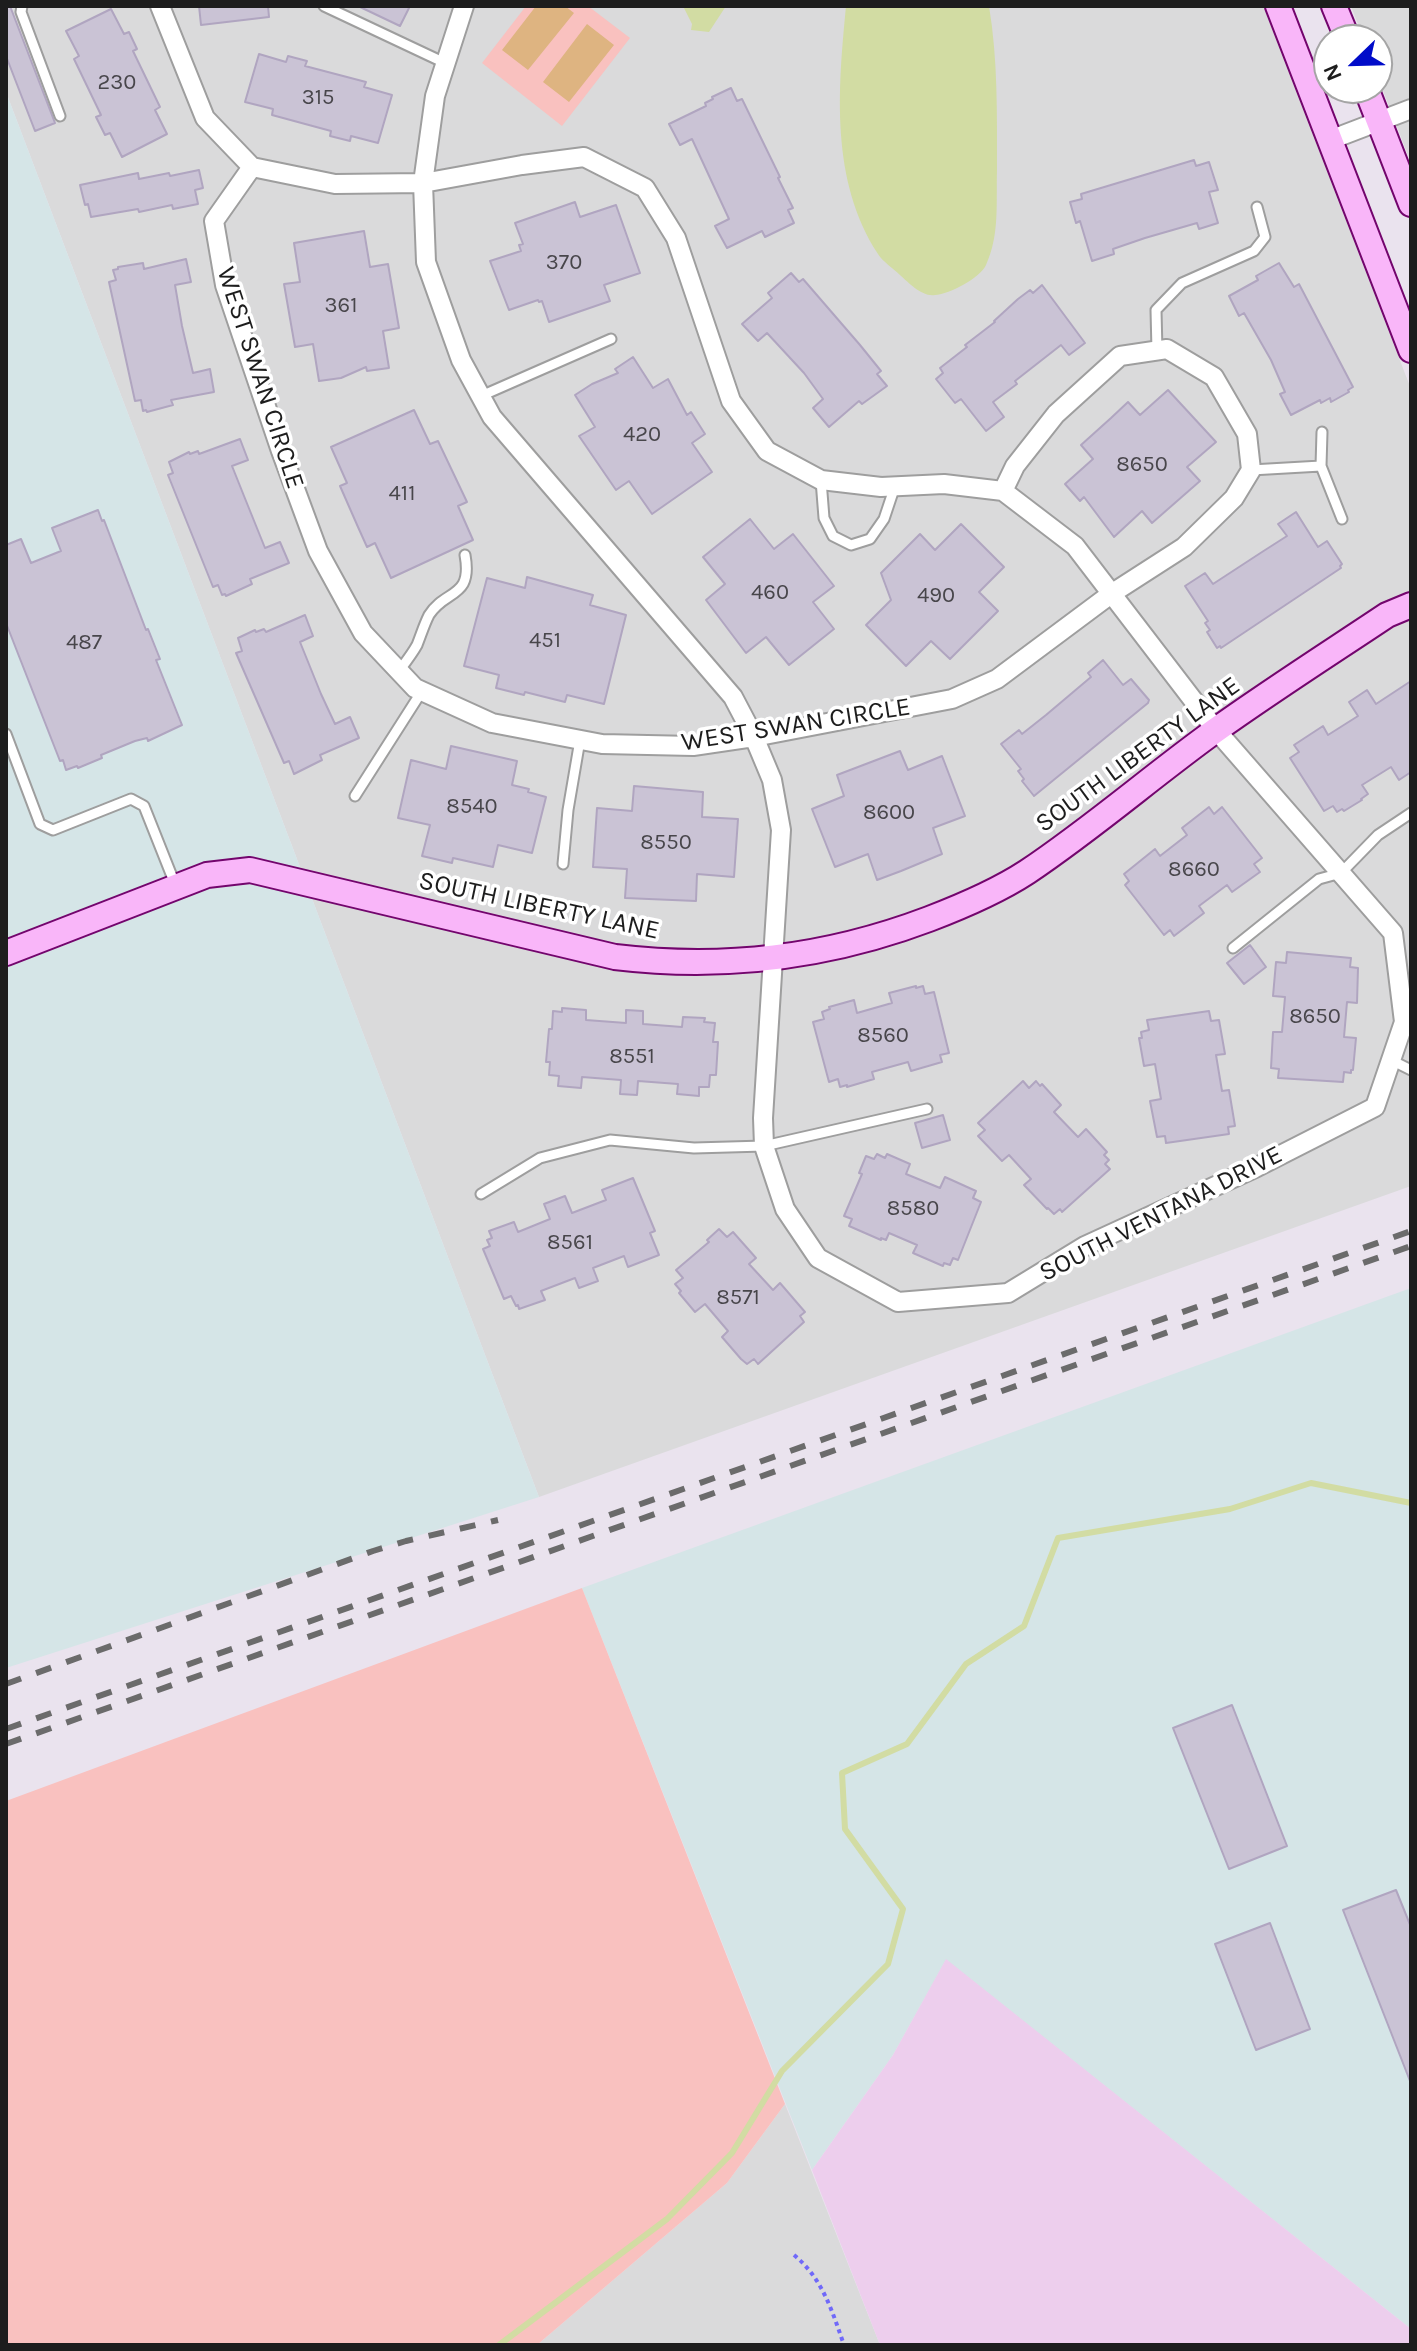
<!DOCTYPE html>
<html>
<head>
<meta charset="utf-8">
<style>
  body { margin:0 }
  #map { position:relative; width:1417px; height:2351px; overflow:hidden; background:#eae3ee; font-family:Karla,sans-serif }
  canvas { display:block }
  .frame { position:absolute; inset:0; border:8px solid #1d1d1d; pointer-events:none }
  .north { position:absolute; left:1313px; top:24px; width:80px; height:80px; box-sizing:border-box; background:#fff; border:2px solid #a5a5a5; border-radius:50%; rotate:247deg; font-size:22px; font-weight:700; line-height:32px; text-align:center; color:#1d1d1d }
  .north::after { content:''; display:block; margin:auto; width:28px; height:36px; background:#010cc9; clip-path:polygon(50% 0,100% 100%,50% 72%,0 100%) }
</style>
</head>
<body>
<div id="map">
<canvas width="1417" height="2351"></canvas>
<div class="frame"></div>
<div class="north">N</div>
</div>
<script>
const context = document.querySelector('canvas').getContext('2d');
context.lineJoin = 'round';
function paint(path, color) { context.fillStyle = color; context.fill(path, 'evenodd'); }
function stroke(path, color, width, dash) { context.strokeStyle = color; context.lineWidth = width; context.lineCap = dash ? 'butt' : 'round'; context.setLineDash(dash || []); context.stroke(path); }
function drawText(font, color, halo, rows, align = 'center') {
  context.font = font + ' Karla,sans-serif'; context.lineWidth = 7; context.setLineDash([]); context.textBaseline = 'middle'; context.strokeStyle = halo; context.fillStyle = color; for (const [text, x, y, turn = 0] of rows) {
    context.save(); context.translate(x, y); context.rotate((+turn || 0) * Math.PI / 180); context.textAlign = isNaN(turn) ? turn : align; if (halo) context.strokeText(text, 0, 0); context.fillText(text, 0, 0); context.restore();
  }
}
paint(new Path2D(`
  M6 6H1263L1411 389V1186L539 1497 6 92Z
  M1351 6H1411V163L1377 75V40H1364Z
  M785 2104 880 2345H537L727 2183Z`), '#dadadb');
paint(new Path2D(`
  M6 92 539 1497 6 1668Z
  M1411 1288V2329L946 1960 893 2055 812 2170 582 1588Z`), '#d5e5e7');
paint(new Path2D(`
  M946 1959 1411 2329V2345H880L812 2170 893 2055Z`), '#edceed');
paint(new Path2D(`
  M526 6H588L630 38 562 126 482 63Z
  M582 1588 785 2104 727 2183 537 2345H6V1801Z`), '#f9c1bf');
paint(new Path2D(`
  M536 6H565L574 13 528 70 502 50Z
  M587 24 614 45 569 102 543 82Z`), '#deb481');
paint(new Path2D(`
  M683 6H726L709 32 691 30 692 24Z
  M846 6H989C998 60 997 115 997 170 996 201 1000 235 986 265 980 278 950 294 935 295 922 297 909 283 900 275 893 268 883 262 878 254 830 180 838 89 846 6Z`), '#d2dca3');
stroke(new Path2D(`
  M499 2345 667 2219 732 2153 782 2071 888 1964 903 1909 845 1829 842 1773 907 1744 966 1664 1024 1626 1058 1538 1230 1509 1311 1483 1411 1503`), '#d2dca3', 6);
const building = new Path2D(`
  M6 6H10L55 123 35 131 6 56Z
  M199 6H268L269 17 201 25Z
  M358 6H410L400 26Z
  M111 9 124 34 129 32 137 49 133 51 160 107 155 110 167 134 122 157 110 133 105 135 96 117 101 115 74 59 79 56 66 31Z
  M259 54 286 62 288 56 307 61 305 66 366 82 364 87 392 95 378 143 351 136 350 141 330 136 331 131 272 115 273 109 245 102Z
  M731 88 737 101 742 99 780 177 778 178 793 208 788 210 794 223 765 237 762 231 727 248 715 226 729 219 692 139 680 145 669 124 706 106 705 103 713 99 712 97Z
  M1194 160 1196 166 1209 162 1218 190 1209 192 1218 223 1199 229 1197 223 1145 238 1113 249 1114 254 1092 261 1080 221 1076 223 1070 202 1082 199 1081 194Z
  M199 170 203 188 195 190 198 204 173 209 172 205 139 212 138 209 91 217 88 204 85 205 80 185 138 173 139 179 169 173 170 176Z
  M575 202 580 217 616 205 640 273 604 285 610 301 549 322 542 301 539 302 538 300 509 310 490 261 521 251 519 245 523 244 515 223Z
  M364 231 370 267 388 264 399 328 383 331 389 368 367 371 366 367 341 378 319 381 313 344 295 347 284 284 300 282 294 243Z
  M186 259 191 282 175 285 182 326 193 373 210 369 214 392 171 400 173 405 147 412 146 410 143 411 141 400 135 401 109 282 116 280 113 270 118 269V267L143 263 144 269Z
  M1279 263 1294 287 1299 284 1353 387 1348 390 1349 392 1331 402 1330 398 1321 403 1320 400 1291 415 1280 394 1285 392 1271 360 1244 313 1239 316 1229 296 1258 280 1256 276Z
  M791 273 799 282 803 279 860 345 881 371 877 374 887 386 862 404 859 401 829 427 813 408 823 399 804 373 767 333 758 341 742 324 772 298 768 293Z
  M1042 285 1085 343 1069 355 1061 345 1015 381 1017 384 993 402 1004 417 986 431 961 399 955 403 936 379 943 373 940 368 967 347 965 345 995 322 994 321 1018 299 1030 290 1033 293Z
  M633 357 653 388 668 379 687 415 691 412 705 434 692 443 712 472 652 514 629 481 616 490 579 436 595 427 575 395 592 384 618 373 615 369Z
  M1168 390 1216 442 1187 467 1200 481 1152 523 1142 511 1114 537 1084 497 1080 501 1065 484 1093 459 1081 445 1111 418 1128 402 1140 415Z
  M414 410 430 444 438 441 467 502 458 506 473 540 391 578 375 543 367 547 358 527 340 486 347 483 331 447Z
  M240 439 248 460 232 466 244 496 265 548 280 542 289 563 250 579 252 584 226 596 225 594 222 595 218 585 213 587 168 475 173 473 169 462 189 452 190 454 198 451 199 454Z
  M98 510 102 521 104 520 146 630 148 629 160 659 156 660 182 725 148 741 147 738 135 741 101 755 102 758 78 768 77 766 66 770 63 760 60 761 6 623V545L21 539 31 563 61 551 52 528Z
  M1296 512 1318 547 1327 541 1342 564 1340 566 1341 568 1221 648 1220 646 1217 648 1207 632 1210 630 1205 623 1208 621 1185 586 1205 573 1213 584 1262 552 1287 536 1278 524Z
  M750 519 774 549 793 534 834 586 813 602 834 629 789 665 766 637 746 653 706 600 725 584 703 557Z
  M961 524 1004 567 979 592 998 611 950 659 931 641 906 666 866 625 891 600 881 573 920 534 935 550Z
  M527 577 593 595 590 605 626 615 604 704 567 695 565 702 525 692 524 695 496 688 499 675 464 666 487 578 525 588Z
  M305 615 313 636 300 642 321 694 335 724 350 717 359 738 320 755 322 760 294 774 289 761 284 763 236 653 242 651 238 638 255 630 256 632 264 629 266 632Z
  M1103 660 1123 685 1131 679 1149 700 1148 703 1034 796 1022 781 1024 779 1018 771 1021 769 1001 744 1019 730 1022 734 1046 715 1091 677 1088 673Z
  M1411 681V772L1399 780 1391 767 1362 785 1368 794 1361 799 1362 800 1344 811 1342 809 1337 812 1333 806 1324 811 1290 758 1299 752 1294 745 1323 726 1328 735 1358 716 1349 702 1367 690 1376 704Z
  M451 746 517 761 512 785 529 789 528 792 546 797 532 853 498 845 493 867 453 858 452 863 422 856 430 825 398 818 411 760 446 769Z
  M900 751 908 770 942 756 965 816 933 828 942 854 901 871 877 880 868 854 835 867 812 809 844 796 837 775Z
  M634 786 703 792 702 817 738 819 734 877 697 874 696 901 625 898 627 869 593 867 597 808 632 811Z
  M1209 807 1214 814 1222 807 1262 858 1254 864 1260 872 1232 892 1227 885 1199 906 1204 913 1174 936 1170 930 1164 935 1125 885 1129 881 1124 874 1155 849 1160 856 1187 835 1182 828Z
  M1250 945 1266 967 1244 984 1227 963Z
  M1287 952 1351 958 1350 967 1358 968 1357 1003 1347 1002 1344 1037 1356 1038 1353 1070H1351V1073L1344 1072 1343 1082 1278 1078 1279 1069 1271 1068 1273 1032H1282L1285 997 1273 996 1276 962 1286 963Z
  M916 986V988L923 986 925 994 934 992 949 1053 940 1055 942 1062 911 1071 908 1062 872 1072 874 1079 847 1087V1085L840 1087 838 1079 829 1082 813 1022 824 1019 822 1012 830 1009 829 1007 854 1000 857 1013 892 1003 889 993Z
  M562 1008 586 1010V1020L626 1023V1010L643 1011V1024L682 1027 683 1017 705 1018 704 1022 715 1023 713 1042H718L716 1075H710L709 1087H699V1096L677 1094 678 1084 638 1081 637 1095 620 1094 621 1080 582 1077 581 1088 558 1086 559 1076 549 1075 550 1062H546L549 1029H552L553 1011 562 1012Z
  M1209 1011 1211 1021 1219 1020 1225 1054 1216 1055 1222 1091 1229 1090 1235 1126 1228 1127 1229 1134 1166 1143 1165 1136 1157 1137 1150 1101 1161 1099 1155 1064 1144 1066 1139 1038H1142L1141 1032 1149 1030 1147 1020Z
  M1023 1081 1029 1088 1036 1081 1040 1086 1042 1084 1061 1105 1054 1112 1078 1137 1086 1129 1107 1152 1104 1155 1109 1160 1105 1164 1110 1169 1062 1212 1060 1209 1054 1214 1048 1208 1047 1209 1024 1185 1031 1179 1009 1155 1002 1161 978 1136 985 1130 978 1123Z
  M943 1115 950 1140 922 1148 915 1123Z
  M877 1154 885 1158 887 1154 910 1164 906 1174 940 1188 945 1177 976 1191 973 1198 981 1202 958 1260 953 1258 950 1265 944 1263 943 1266 913 1253 917 1245 889 1233 886 1240 881 1238V1240L849 1226 852 1219 844 1216 862 1174 859 1173 866 1156 874 1159Z
  M633 1178 655 1231 650 1233 659 1255 628 1267 624 1256 593 1268 598 1281 579 1288 575 1278 541 1291 545 1300 519 1309 518 1305 516 1306 511 1296 504 1299 483 1249 490 1246 487 1240 492 1238 489 1231 514 1222 518 1232 550 1219 544 1204 565 1196 572 1213 606 1200 602 1190Z
  M719 1229 727 1237 733 1232 756 1258 749 1264 773 1290 780 1283 805 1312 800 1316 804 1322 758 1364 754 1359 747 1364 741 1359 722 1337 728 1331 705 1304 695 1312 679 1293 681 1291 675 1284 683 1278 676 1270 709 1242 707 1240Z
  M1232 1705 1287 1846 1229 1869 1173 1728Z
  M1396 1890 1411 1927 1410 2081 1343 1910Z
  M1270 1923 1310 2029 1256 2050 1215 1944Z`);
paint(building, '#cac3d5');
stroke(building, '#b0a5c0', 2);
const lane = new Path2D(`
  M22 6 21 12 60 116
  M324 6 445 63
  M1157 351 1156 310 1182 283 1254 251 1265 237 1257 207
  M481 396 611 339
  M1322 432 1321 466 1342 519
  M1251 470 1321 466
  M821 480 824 518 833 536 851 545 870 539 884 519 895 486
  M399 671C405 663 412 654 417 645 421 635 424 625 429 615 445 589 473 599 465 555
  M6 734 40 824 53 830 131 799 144 806 175 884
  M355 796 422 691
  M563 864 568 810 580 740
  M1233 948 1319 879 1341 873 1378 835 1411 813
  M1391 1060 1411 1070
  M481 1194 540 1158 610 1140 694 1148 764 1146 927 1109`);
const street = new Path2D(`
  M160 6 205 118 252 167 335 184 423 183 522 165 584 157 645 188 676 238 731 401 767 451 821 480 881 487 944 484 1003 491 1075 546 1216 730 1393 933 1404 1022 1375 1107 1257 1167 1085 1246 1008 1293 898 1302 818 1258 785 1209 764 1146 763 1118 781 830 772 780 754 737 733 697 492 417 461 360 426 262 423 183 435 96 464 6
  M1330 140 1411 109
  M252 167 214 221 225 285 281 451 318 551 363 633 415 688 492 723 602 744 693 746 754 737 952 699 997 679 1111 594 1184 547 1234 498 1251 470 1247 434 1214 377 1167 349 1120 356 1056 414 1015 466 1003 491`);
const secondary = new Path2D(`
  M1278 6 1411 350
  M1334 6 1348 40
  M1366 88 1411 204
  M6 953 207 875 250 870 615 957C724 970 826 958 929 919 963 906 998 891 1027 872 1093 828 1152 776 1216 730 1272 690 1330 653 1387 615L1411 605`);
stroke(lane, '#9e9e9e', 13);
stroke(street, '#9e9e9e', 22);
stroke(secondary, '#73056d', 28);
stroke(new Path2D(`
  M794 2255C823 2279 832 2311 844 2345`), '#7069f9', 4, [4, 4]);
stroke(lane, '#fff', 9);
stroke(street, '#fff', 18);
stroke(secondary, '#f9b6f9', 24);
stroke(new Path2D(`
  M6 1684 373 1551 406 1541 498 1520
  M6 1729 1411 1231
  M6 1744 1411 1246`), '#6b6b6b', 6, [16, 16]);
drawText('22px', '#48464b', null, [
  ["230",117,83],
  ["315",318,98],
  ["370",564,263],
  ["361",341,306],
  ["420",642,435],
  ["8650",1142,465],
  ["411",402,494],
  ["460",770,593],
  ["490",936,596],
  ["451",545,641],
  ["487",84,643],
  ["8540",472,807],
  ["8600",889,813],
  ["8550",666,843],
  ["8660",1194,870],
  ["8650",1315,1017],
  ["8560",883,1036],
  ["8551",632,1057],
  ["8580",913,1209],
  ["8561",570,1243],
  ["8571",738,1298]
]);
drawText('26px', '#1d1d1d', '#fff', [
  ["WEST SWAN CIRCLE",260,378,72],
  ["WEST SWAN CIRCLE",796,725,-9],
  ["SOUTH LIBERTY LANE",1138,755,-36],
  ["SOUTH LIBERTY LANE",539,906,12],
  ["SOUTH VENTANA DRIVE",1161,1214,-27]
]);
</script>
</body>
</html>
